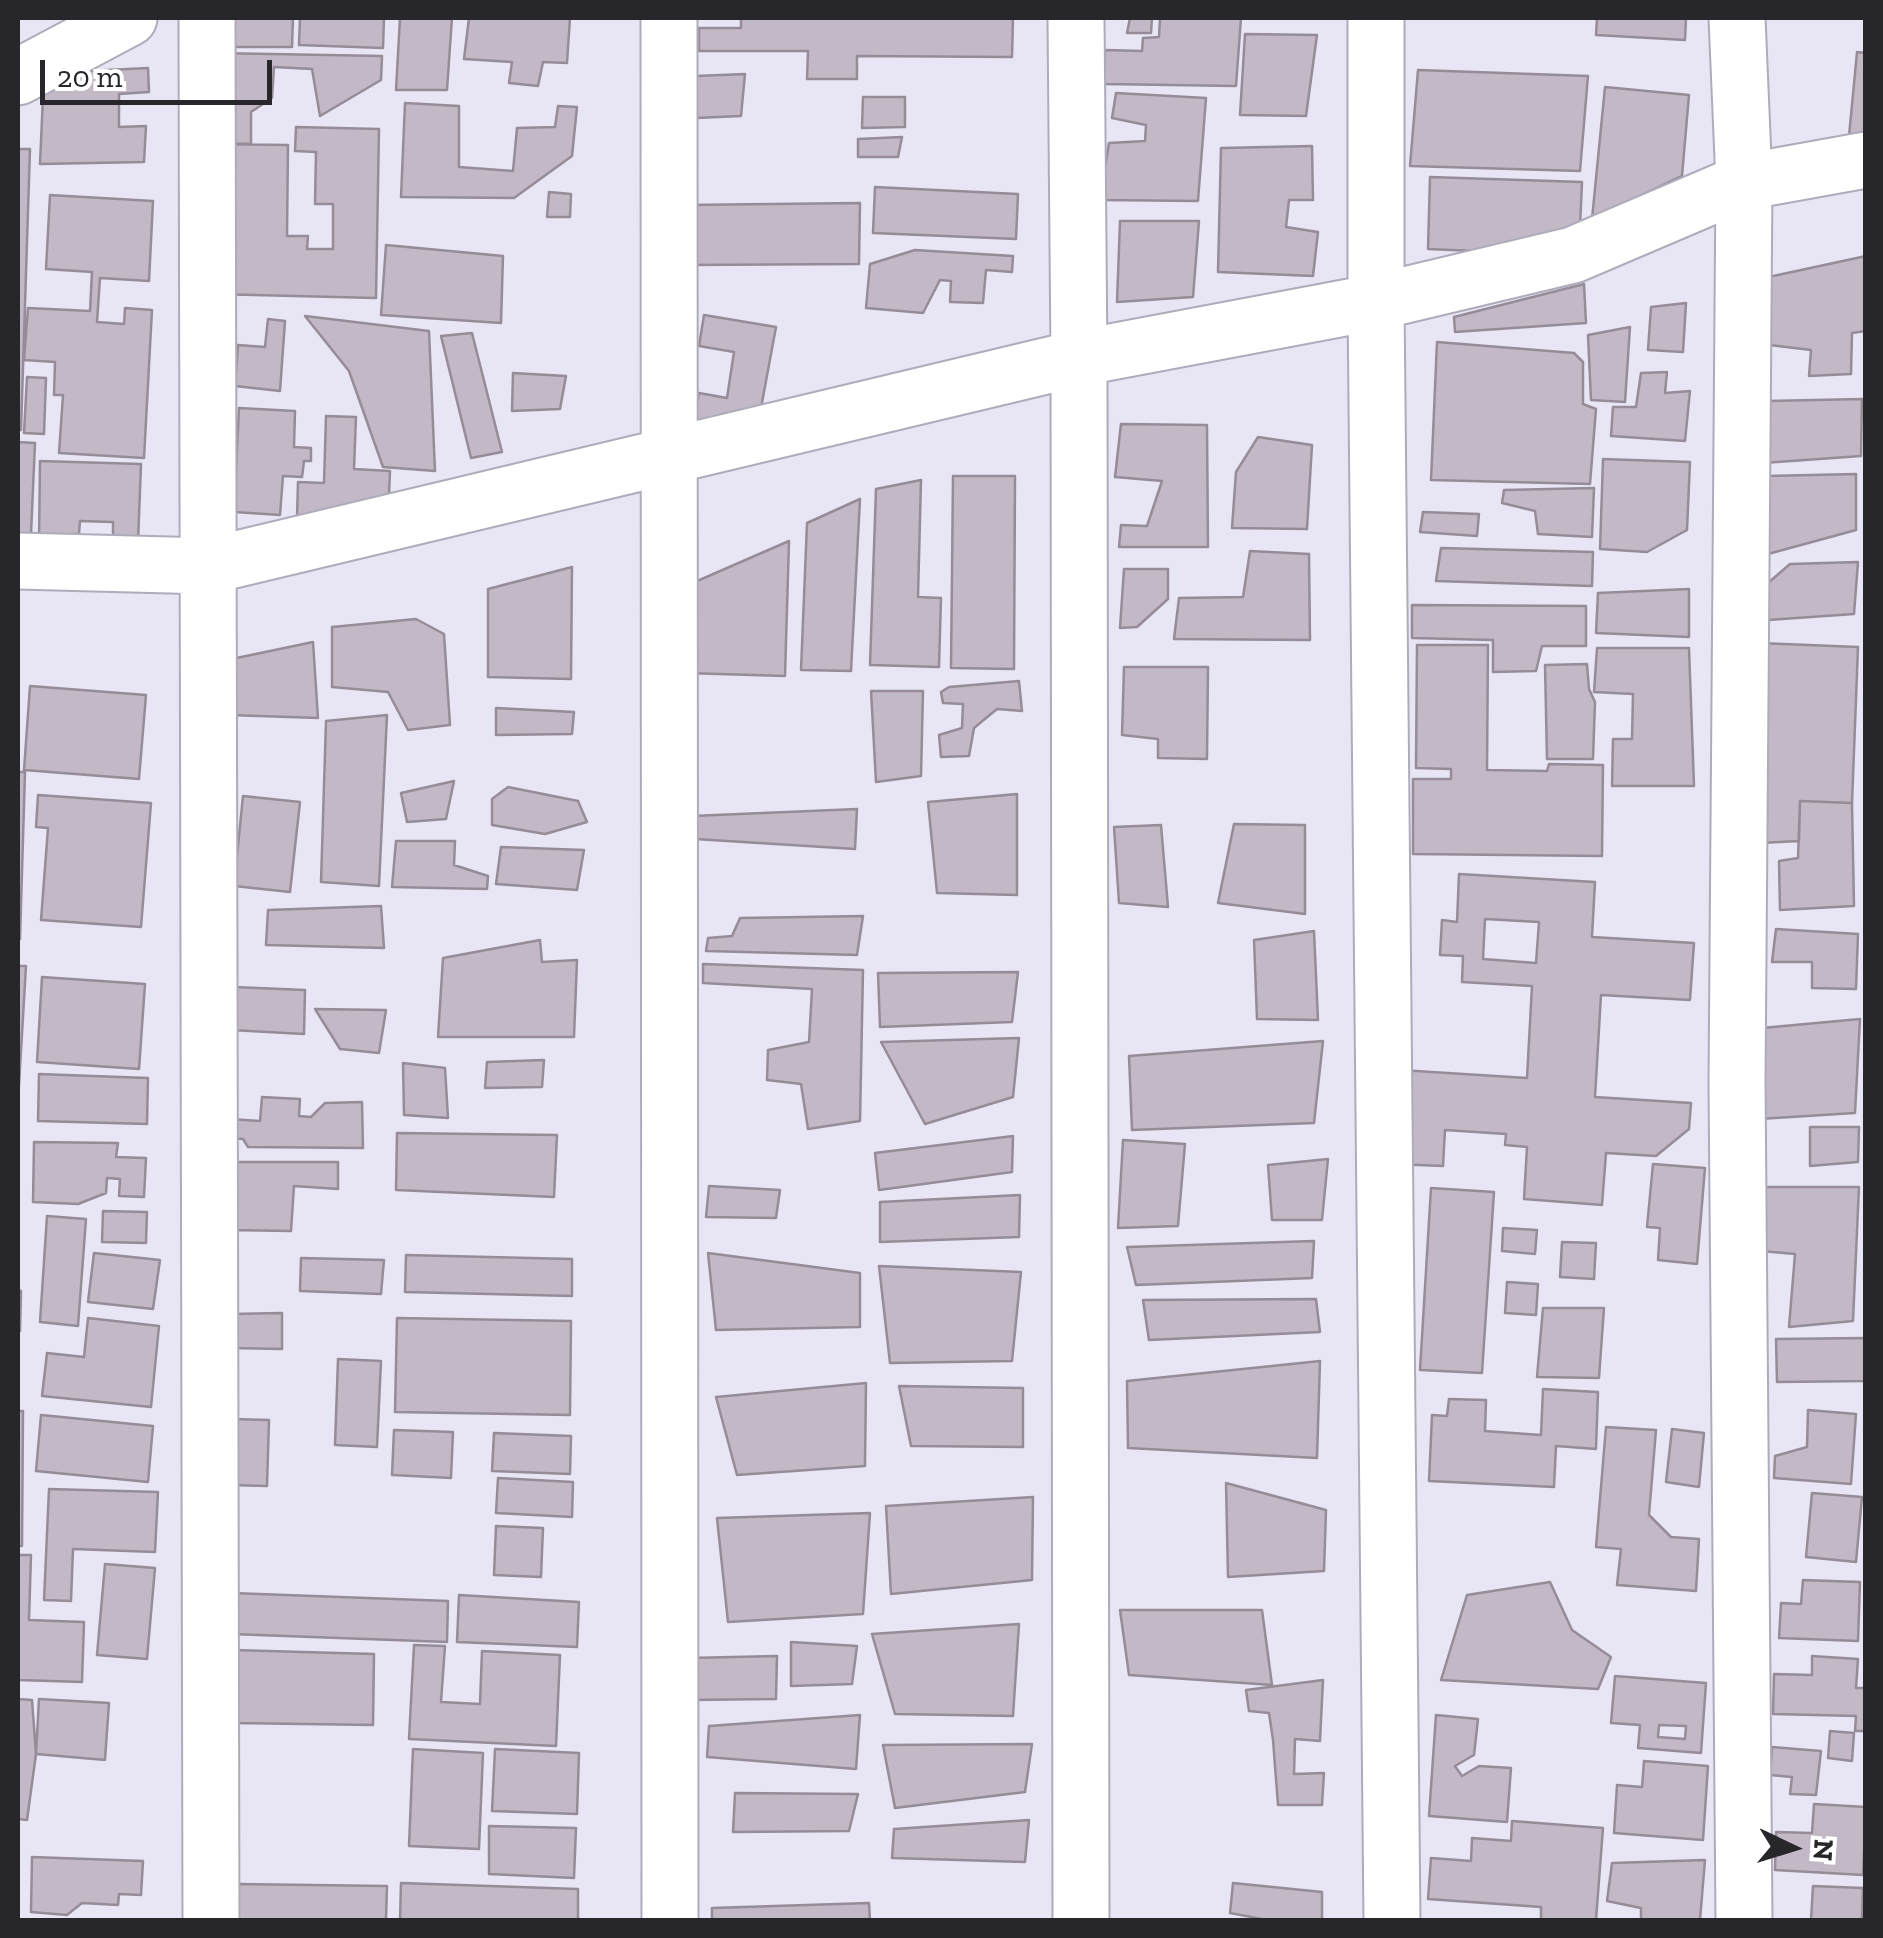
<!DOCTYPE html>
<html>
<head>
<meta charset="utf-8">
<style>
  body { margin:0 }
  #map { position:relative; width:1883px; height:1938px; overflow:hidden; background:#e8e6f5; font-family:"Zilla Slab",serif }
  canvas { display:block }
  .frame { position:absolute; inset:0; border:20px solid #27262b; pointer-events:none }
  .north { position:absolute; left:1743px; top:1798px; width:100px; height:100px; -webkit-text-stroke:8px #fff; paint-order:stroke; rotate:94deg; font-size:28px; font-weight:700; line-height:40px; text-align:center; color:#27262b }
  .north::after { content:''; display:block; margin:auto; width:35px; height:45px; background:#27262b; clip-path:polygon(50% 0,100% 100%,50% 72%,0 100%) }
  .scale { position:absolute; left:40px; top:60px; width:232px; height:45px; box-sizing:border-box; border:5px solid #27262b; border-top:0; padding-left:12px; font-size:30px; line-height:35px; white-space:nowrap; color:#27262b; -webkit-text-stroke:8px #fff; paint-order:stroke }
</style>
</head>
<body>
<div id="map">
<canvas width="1883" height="1938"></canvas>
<div class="frame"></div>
<div class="north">N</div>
<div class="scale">20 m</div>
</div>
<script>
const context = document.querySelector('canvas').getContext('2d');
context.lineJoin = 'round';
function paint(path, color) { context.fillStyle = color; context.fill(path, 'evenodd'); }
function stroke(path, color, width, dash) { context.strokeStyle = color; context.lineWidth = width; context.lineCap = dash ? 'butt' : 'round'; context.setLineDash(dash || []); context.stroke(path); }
const building = new Path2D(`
  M215 18H293L292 47H215Z
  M300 18H384L383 48 299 45Z
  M400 18H452L447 90H396Z
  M469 18H570L567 63 543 62 538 86 509 83 512 62 464 59Z
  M741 18H1013L1012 57 857 56V79H807L808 51H699V28H741Z
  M1130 18H1152L1151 33H1127Z
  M1160 18H1241L1236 86 1104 84 1105 50 1142 51 1143 38 1159 37Z
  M1597 18H1686L1685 40 1596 35Z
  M1245 34 1317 35 1306 116 1240 115Z
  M1857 52 1866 53V132L1849 136Z
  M215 53 382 56 381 80 320 116 312 69 274 67 272 98 251 112V144L214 143Z
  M148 68 149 92 119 94V127L146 126 144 162 40 164 44 73Z
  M1418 70 1588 76 1580 171 1410 166Z
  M745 74 741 116 697 118 696 76Z
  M1605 87 1689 95 1682 176 1592 219Z
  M1116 93 1206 98 1198 201 1100 200 1109 143 1145 141 1146 125 1112 118Z
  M863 97H905V127L862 128Z
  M405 103 459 106V167L513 171 517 128 555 127 558 106 577 107 572 156 514 198 401 197Z
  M296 127 379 129 376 298 213 294 210 144 288 145 287 236H308L307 249H333V204H315L316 152 295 151Z
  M902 137 898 157H858V139Z
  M1312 146 1313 200H1289L1286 227 1318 232 1313 276 1218 272 1221 148Z
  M18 149H30L21 430H18Z
  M1430 177 1582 182 1580 227 1499 252 1428 249Z
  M875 187 1018 194 1016 239 873 233Z
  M549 192 571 194 570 217H547Z
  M50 195 153 201 149 281 100 278 97 322 124 324 125 308 152 310 144 458 59 453 63 395H54L55 362 24 360 28 308 90 311 92 272 46 269Z
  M860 203 859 264 685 265 684 205Z
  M1120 221H1199L1193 297 1117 302Z
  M386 245 503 256 501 323 381 315Z
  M915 250 1013 256 1012 272 986 270 983 303 950 302 951 281 940 280 923 313 866 308 870 264Z
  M1866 256V331L1852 333 1851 374 1809 376 1811 350 1761 344 1764 278Z
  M1584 284 1586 323 1455 332 1454 317Z
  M1686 303 1683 352 1648 350 1651 307Z
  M704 315 776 327 759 419 690 433 699 393 727 398 734 352 699 346Z
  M305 316 429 331 435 471 383 467 349 371Z
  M268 319 285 321 280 391 235 386 238 345 265 347Z
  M1630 327 1625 402 1591 400 1588 335Z
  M472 333 502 452 471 458 441 336Z
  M1437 342 1574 353 1583 362V404L1596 409 1590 484 1431 480Z
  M1667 372 1665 393 1690 391 1685 441 1611 436 1613 407H1636L1641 373Z
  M513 373 566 376 560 409 512 411Z
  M27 377 46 378 44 434 24 433Z
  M1862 399 1861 456 1763 463 1767 401Z
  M239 408 295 411 294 447 311 448V461H304L302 477 283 476 280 515 234 512Z
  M326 416 356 417 354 469 390 471 388 520 297 517 298 482 324 483Z
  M1121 424 1207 425 1208 547H1119L1121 525 1147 526 1162 481 1115 477Z
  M1258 437 1312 445 1307 529 1232 528 1236 472Z
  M18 442 35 443 30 557 18 556Z
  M1603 459 1690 462 1687 530 1647 552 1600 549Z
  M40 461 141 464 138 543 113 542V522L80 521 79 534H72L71 543 39 542Z
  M1856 474V530L1768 554 1766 476Z
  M953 476H1015L1014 669 951 668Z
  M921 480 918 597 941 598 939 667 870 665 876 489Z
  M1594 488 1592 537 1538 534 1535 511 1502 503 1504 490Z
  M860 499 851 671 801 670 807 523Z
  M1423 512 1479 514 1477 536 1420 532Z
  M789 541 785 676 685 673 688 585Z
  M1441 548 1593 552 1592 586 1436 581Z
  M1250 551 1309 554 1310 640 1174 639 1179 598 1243 597Z
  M1858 562 1854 614 1768 620V583L1790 564Z
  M572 567 571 679 488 677V589Z
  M1124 569H1168V599L1137 627 1120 628Z
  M1689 589V637L1596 633 1598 593Z
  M1412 605 1586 606V646H1542L1536 671 1493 672V640L1412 638Z
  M416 619 444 634 450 725 408 730 388 692 332 687V627Z
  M313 642 318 718 229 715 227 660Z
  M1759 643 1858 647 1852 803 1800 801 1799 841 1760 843Z
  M1417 645H1488L1487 770 1547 771 1549 764 1603 765 1602 856 1413 854V779H1451V769L1416 768Z
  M1597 648H1689L1694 786H1612L1613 739H1632L1633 694 1594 692Z
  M1587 664 1589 689 1595 702 1593 759H1547L1545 665Z
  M1124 667H1208L1207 759 1158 758V739L1122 735Z
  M1019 681 1022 711 997 709 974 728 969 756 941 757 939 735 962 728 963 704 943 703 941 692 949 687Z
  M30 686 146 695 139 779 24 770Z
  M871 691H923L921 776 876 782Z
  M496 708 574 712 572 734 496 735Z
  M387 715 379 886 321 882 326 721Z
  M18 772H25L20 939H18Z
  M454 781 446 819 407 822 401 793Z
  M508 787 578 801 587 822 545 834 492 825V799Z
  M1017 794V895L937 893 928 802Z
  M38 795 151 803 141 927 41 920 48 828 36 827Z
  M243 796 300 802 290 892 234 886Z
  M1800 801 1852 803 1854 906 1780 910 1779 861 1798 858Z
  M857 809 855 849 695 839 692 816Z
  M1234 824 1305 825V914L1218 903Z
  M1161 825 1168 907 1119 903 1114 827Z
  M396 841H455L454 865 488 876 487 889 392 887Z
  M501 847 584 850 577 890 496 884Z
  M1459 874 1595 882 1592 937 1694 943 1690 1000 1601 995 1595 1097 1691 1103 1689 1129 1656 1156 1606 1153 1602 1205 1524 1199 1527 1147 1505 1145 1506 1134 1445 1130 1443 1166 1394 1164 1400 1070 1527 1078 1532 986 1462 982 1463 956 1440 955 1442 920 1457 922ZM1485 919 1539 922 1536 963 1483 959Z
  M381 906 384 948 266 945 268 910Z
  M863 916 857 955 706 951 708 938 732 936 740 918Z
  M1776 929 1858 934 1856 989 1812 988V962H1772Z
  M1314 931 1318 1020 1257 1019 1254 940Z
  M540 940 542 962 577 960 574 1037H438L443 958Z
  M703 964 863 970 860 1121 808 1129 801 1084 767 1080 768 1050 809 1042 812 989 703 983Z
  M18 966H26L18 1102Z
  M1018 972 1012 1022 880 1027 878 973Z
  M42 977 145 984 139 1069 37 1062Z
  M234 987 305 990 304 1034 231 1030Z
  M315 1009 386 1010 379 1053 340 1049Z
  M1860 1019 1855 1113 1759 1119 1762 1028Z
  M1019 1038 1013 1097 925 1124 881 1042Z
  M1323 1041 1314 1123 1132 1130 1129 1056Z
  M544 1060 542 1087 485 1088 487 1062Z
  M403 1063 445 1068 448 1118 404 1115Z
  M39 1074 148 1078 147 1124 38 1121Z
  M262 1097 300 1099 299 1116 311 1117 325 1103 362 1102 363 1148 248 1147 243 1139 229 1138 230 1119 260 1121Z
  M1810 1127H1859L1858 1162 1810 1166Z
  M397 1133 557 1135 554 1197 396 1190Z
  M1013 1136 1012 1172 879 1190 875 1153Z
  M1123 1140 1185 1144 1178 1226 1118 1228Z
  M34 1142 118 1143 116 1157 146 1158 144 1197 119 1196 120 1179 107 1178 106 1193 78 1204 33 1202Z
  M1328 1159 1322 1220H1272L1268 1165Z
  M238 1162H338V1189L294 1186 291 1231 226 1230Z
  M1653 1164 1705 1168 1697 1264 1658 1260 1660 1228 1647 1227Z
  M709 1186 780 1190 776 1218 706 1217Z
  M1766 1187H1859L1853 1321 1789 1327 1795 1254 1761 1251Z
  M1431 1188 1494 1192 1482 1373 1420 1370Z
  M1020 1195 1019 1237 880 1242V1202Z
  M103 1211 147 1212 146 1243 102 1242Z
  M47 1216 86 1219 78 1326 40 1322Z
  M1503 1228 1537 1230 1535 1254 1502 1251Z
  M1314 1241 1312 1278 1136 1285 1127 1247Z
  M1562 1242 1596 1243 1594 1279 1560 1277Z
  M94 1253 160 1260 153 1309 88 1302Z
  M708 1253 860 1273V1327L716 1330Z
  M406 1255 572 1259V1296L405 1292Z
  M301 1258 384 1260 381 1294 300 1291Z
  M879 1266 1021 1272 1012 1361 890 1363Z
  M1507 1282 1538 1284 1536 1315 1505 1313Z
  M18 1290 21 1291 20 1331 18 1330Z
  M1316 1299 1320 1332 1149 1340 1143 1300Z
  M1543 1308H1604L1599 1378 1537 1377Z
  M282 1313V1349L230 1348V1314Z
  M88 1318 159 1326 151 1407 42 1396 47 1353 84 1357Z
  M397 1318 571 1321 570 1415 395 1412Z
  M1865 1338 1866 1381 1777 1382 1776 1339Z
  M338 1359 381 1361 377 1447 335 1445Z
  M1320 1361 1317 1458 1128 1448 1127 1381Z
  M866 1383 865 1466 737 1475 716 1397Z
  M899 1386 1023 1388V1447L911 1446Z
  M1543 1389 1598 1392 1596 1449 1556 1446 1554 1487 1429 1481 1432 1415 1447 1416 1449 1399 1486 1400 1485 1431 1541 1435Z
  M1808 1410 1856 1414 1851 1484 1774 1478 1775 1456 1807 1447Z
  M18 1411H23L22 1546H18Z
  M41 1415 153 1426 148 1482 36 1471Z
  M231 1419 269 1420 267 1486 229 1485Z
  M1606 1427 1656 1430 1649 1515 1671 1537 1699 1539 1696 1591 1617 1585 1621 1549 1596 1547Z
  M1672 1429 1704 1433 1699 1487 1666 1482Z
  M394 1430 453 1432 451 1478 392 1475Z
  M494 1433 571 1436 570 1474 492 1471Z
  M498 1478 573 1482 572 1517 496 1513Z
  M1226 1483 1326 1510 1324 1571 1228 1577Z
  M49 1489 158 1492 155 1552 73 1549 71 1601 44 1600Z
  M1812 1493 1862 1497 1856 1562 1806 1557Z
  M1033 1497 1032 1580 891 1594 886 1506Z
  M870 1513 863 1614 728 1622 717 1518Z
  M496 1526 543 1528 541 1577 494 1575Z
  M18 1555H31L29 1620 84 1622 82 1682 18 1680Z
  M105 1564 155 1568 147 1659 97 1655Z
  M1803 1580 1860 1582 1858 1641 1779 1638 1781 1603 1801 1604Z
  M1550 1582 1572 1630 1611 1657 1598 1689 1441 1680 1467 1595Z
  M232 1593 448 1601 447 1642 231 1634Z
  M459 1595 579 1602 577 1647 457 1642Z
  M1120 1610H1262L1272 1685 1129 1675Z
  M1019 1624 1013 1716 895 1714 872 1634Z
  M791 1642 857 1646 852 1684 791 1686Z
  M414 1645 445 1646 441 1702 480 1704 482 1651 560 1655 556 1746 409 1739Z
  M233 1650 374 1654 373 1725 232 1723Z
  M777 1656 776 1699 690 1700 688 1658Z
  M1812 1656 1858 1659 1856 1688H1866V1731H1855L1856 1716 1773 1714 1774 1674 1812 1675Z
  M1615 1676 1706 1683 1701 1753 1638 1748 1640 1725 1611 1723ZM1659 1725 1686 1726 1685 1739 1658 1737Z
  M1323 1680 1320 1741 1295 1739 1294 1774 1324 1773 1322 1805H1278L1273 1740 1269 1713 1249 1711 1246 1690Z
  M18 1699 32 1700 36 1754 27 1820 18 1819Z
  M39 1699 109 1703 105 1760 36 1754Z
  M860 1715 856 1769 707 1757 709 1726Z
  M1436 1715 1478 1719 1474 1755 1455 1766 1462 1776 1479 1766 1511 1768 1507 1822 1429 1816Z
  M1830 1731 1854 1733 1852 1761 1828 1758Z
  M1032 1744 1025 1792 895 1808 883 1745Z
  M1772 1747 1821 1751 1816 1795 1790 1794 1792 1777 1770 1775Z
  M413 1749 483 1753 479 1849 409 1846Z
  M495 1749 579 1753 577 1814 492 1811Z
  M1644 1761 1708 1766 1703 1840 1614 1833 1617 1785 1642 1787Z
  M735 1793 858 1794 849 1831 733 1832Z
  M1814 1804 1866 1807 1863 1875 1775 1870 1776 1832 1812 1833Z
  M1029 1820 1025 1862 892 1858 894 1829Z
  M1512 1821 1603 1828 1596 1920 1541 1919V1907L1428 1899 1431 1858 1471 1861 1472 1838 1511 1841Z
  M489 1826 576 1828 574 1878 489 1874Z
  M32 1857 143 1861 141 1895 119 1894 118 1905 82 1903 67 1915 31 1912Z
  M1705 1860 1700 1920H1641V1908L1607 1901 1612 1863Z
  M401 1883 578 1889V1920H400Z
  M1233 1883 1322 1892V1920H1267L1230 1913Z
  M238 1884 387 1886 386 1920H237Z
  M1813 1886 1863 1888 1862 1920H1811Z
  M869 1903 870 1920H712V1908Z`);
paint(building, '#c3b8c5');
stroke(building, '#968c98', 2.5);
const street = new Path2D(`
  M207 18 211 1920
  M669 18 670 1920
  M1076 18 1079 358 1081 1920
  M1376 18V302L1392 1920
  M1737 18 1744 182 1737 1082 1744 1920
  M18 77 129 18
  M18 561 208 566 1079 358 1376 302 1573 255 1744 182 1866 160`);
stroke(street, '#aeacbb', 59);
stroke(street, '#fff', 55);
</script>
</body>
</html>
